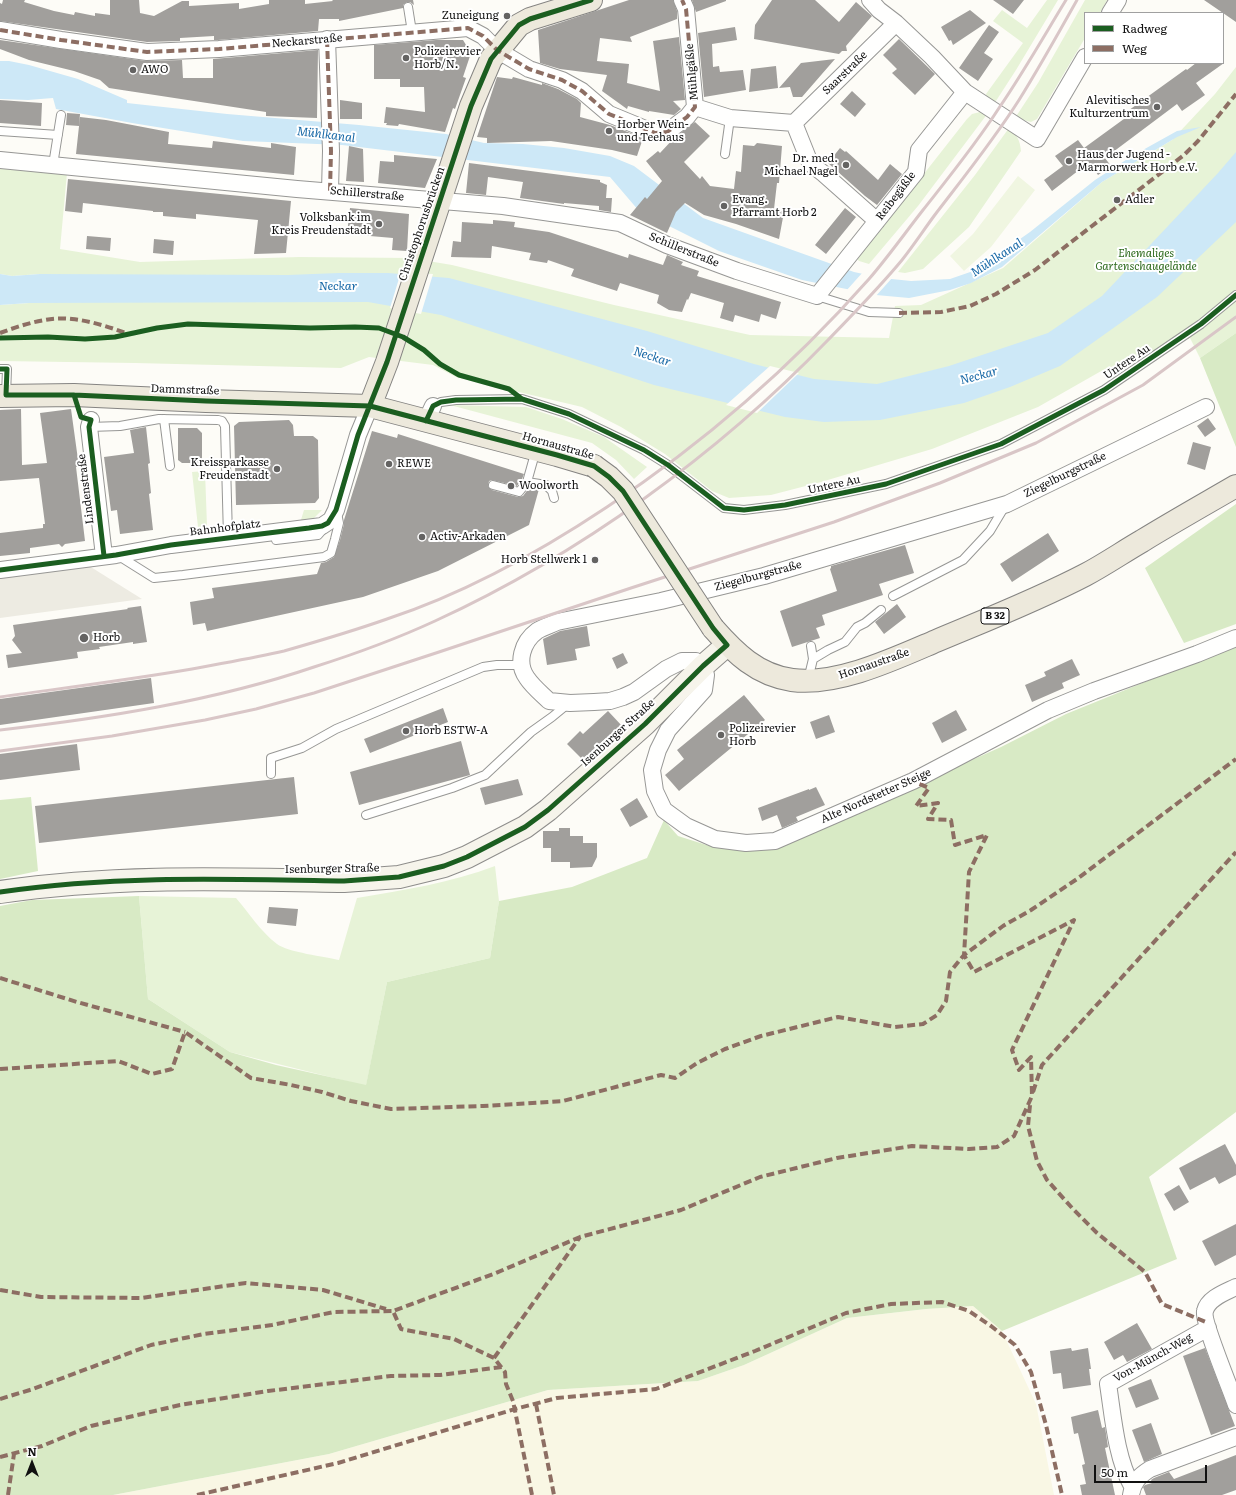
<!DOCTYPE html>
<html>
<head>
<meta charset="utf-8">
<style>
  body { margin:0 }
  #map { position:relative; width:1236px; height:1495px; overflow:hidden; background:#fdfcf7; font-family:Literata,serif }
  canvas { display:block }
  .legend { position:absolute; left:1084px; top:12px; width:140px; height:52px; box-sizing:border-box; background:#fff; border:1px solid #a0a0a0; margin:0; padding:5px 7px; list-style:none; font-size:12px; color:#111 }
  .legend li { display:flex; align-items:center; gap:8px; height:20px }
  .legend b { width:20px; border:1px solid #a0a0a0 }
  .north { position:absolute; left:12px; top:1443px; width:40px; height:40px; -webkit-text-stroke:3px #fff; paint-order:stroke; rotate:0deg; font-size:11px; font-weight:700; line-height:16px; text-align:center; color:#111 }
  .north::after { content:''; display:block; margin:auto; width:14px; height:18px; background:#111; clip-path:polygon(50% 0,100% 100%,50% 72%,0 100%) }
  .scale { position:absolute; left:1094px; top:1465px; width:113px; height:18px; box-sizing:border-box; border:2px solid #111; border-top:0; padding-left:5px; font-size:12px; line-height:14px; white-space:nowrap; color:#111; -webkit-text-stroke:3px #fff; paint-order:stroke }
</style>
</head>
<body>
<div id="map">
<canvas width="1236" height="1495"></canvas>
<ul class="legend">
<li><b style="height:5px;background:#1b5e20"></b>Radweg</li>
<li><b style="height:5px;background:#8d6e63"></b>Weg</li>
</ul>
<div class="north">N</div>
<div class="scale">50 m</div>
</div>
<script>
const context = document.querySelector('canvas').getContext('2d');
context.lineJoin = 'round';
function paint(path, color) { context.fillStyle = color; context.fill(path, 'evenodd'); }
function stroke(path, color, width, dash) { context.strokeStyle = color; context.lineWidth = width; context.lineCap = dash ? 'butt' : 'round'; context.setLineDash(dash || []); context.stroke(path); }
function drawText(font, color, halo, rows, align = 'center') {
  context.font = font + ' Literata,serif'; context.lineWidth = 4; context.setLineDash([]); context.textBaseline = 'middle'; context.strokeStyle = halo; context.fillStyle = color; for (const [text, x, y, turn = 0] of rows) {
    context.save(); context.translate(x, y); context.rotate((+turn || 0) * Math.PI / 180); context.textAlign = isNaN(turn) ? turn : align; if (halo) context.strokeText(text, 0, 0); context.fillText(text, 0, 0); context.restore();
  }
}
paint(new Path2D(`
  M973 1306 1002 1331 1036 1404 1054 1495H113L329 1454 548 1390 698 1381 744 1365 847 1318 926 1309Z`), '#f9f7e4');
paint(new Path2D(`
  M1047 0H1058L1016 70 994 104 987 97 986 94 1023 43 993 21 1002 10 1027 28Z
  M1085 0H1107L1100 13H1085V38L1037 119 1031 122 1015 118 1038 83Z
  M1236 67V333L1200 358 1190 338 1103 370 1038 407 932 449 821 482 771 495 729 498 712 491 665 454 621 427 582 407 456 377 433 365 369 357 341 368 135 363 0 361V305L29 303H47L40 274 12 276 0 274V168L67 173 60 249 140 262 299 257 410 258 452 265 614 305 750 335 889 338 895 306 921 305 1003 268 1102 182 1172 140 1215 94Z
  M980 112 988 113 918 206 869 264 859 261 857 259 967 119 972 114Z
  M1009 128C1017 135 1020 140 1021 151L969 227 923 269 905 273 898 272 975 175Z
  M450 405 526 407 562 419 604 437 647 467 634 479 616 460 592 443Z
  M205 471 207 526 198 527 192 472Z
  M304 510H322L312 520 300 523Z
  M495 866 499 901 490 958 387 982 366 1086 230 1052 148 999 139 896 236 898C249 913 261 932 277 944 287 952 326 957 339 960L357 898C404 890 450 883 495 866Z`), '#e7f3d7');
paint(new Path2D(`
  M1236 333V447L1200 358Z
  M1236 504V624L1184 643 1145 568Z
  M1236 645V1112L1149 1177 1177 1259 1002 1331 973 1306 926 1309 847 1318 744 1365 698 1381 548 1390 329 1454 113 1495H0V906L32 900 139 896 148 999 230 1052 276 1065 366 1085 387 982 490 958 499 901 572 887 647 858 664 820 678 836 716 848 772 849 1001 747 1066 714Z
  M31 797 38 871 0 879V800Z`), '#d8eac5');
paint(new Path2D(`
  M1018 176 1035 190 991 247 964 271 950 256 973 234Z`), '#f0f6e1');
paint(new Path2D(`
  M86 564 142 599 0 618V578L74 568Z`), '#edebe2');
paint(new Path2D(`
  M0 61H9L29 65 78 79 127 100V103L227 114 359 125 446 134 484 143 523 144 564 148 610 156 634 166 703 218 854 272 882 278 911 281 950 279 976 270 1030 232 1095 180 1132 156 1177 131 1201 127 1177 137 1102 182 1002 267 971 283 950 290 909 298 876 295 802 280 719 251 639 211 610 177 342 145 243 141 132 123 56 109 53 98 28 100 0 99Z
  M1236 152V222L1157 297 1060 366 1010 387 964 403 880 420 824 422 785 417 654 385 441 315 368 302 29 303 0 305V274L12 276 40 274 288 275 339 273H388L449 278 647 331 754 364 814 379 877 384 949 366 1048 333 1102 296 1218 173Z`), '#cde8f7');
paint(new Path2D(`
  M401 272 433 274 421 314 390 308Z
  M863 272 882 276 893 277 875 297 846 291Z
  M770 366 799 373 757 413 726 405Z`), '#fdfcf7');
paint(new Path2D(`
  M3 0H25L24 2 54 11 74 15 75 12 95 16V13L110 15V0H139L140 13 154 16 182 1H189V6L239 3V9L269 4V0H305V4L333 1 332 0H413L414 5 410 2H407L403 5V8L339 21V19H319L318 31 218 40H214V36L180 38V41L147 42 0 21V3L2 4Z
  M629 0H673L677 11V19L630 37 632 42 600 38 597 61 629 64 627 83 660 91 653 41 679 37 685 100 673 101 681 109 674 115 649 111V112L628 106 627 109 602 91 607 75 560 69 540 63 538 30Z
  M692 0H726V1L696 12Z
  M772 0H815L839 22 856 2 872 16 846 46 847 51H842L839 54 754 39 755 25Z
  M993 0H1024L1013 14Z
  M1204 0H1236V22L1223 13Z
  M970 10 986 23 953 45 951 40 949 41 941 27Z
  M989 25 999 32 984 53 993 59 978 81 959 68Z
  M735 27 737 40 712 44 713 67 719 66 720 72 743 70 746 90 704 97 698 33Z
  M899 39 935 74 915 95 892 73 897 69 883 55Z
  M0 40 146 61 182 60 183 78H213V59L318 50 317 118 266 116V112L109 88 100 80 74 71 29 60 0 49Z
  M436 40H463L471 53 463 77 466 78 455 109 453 108 445 132 399 124 398 126 386 125 387 123H384L386 107 425 112 424 87H400V79H374V45Z
  M835 59 802 97H793L790 87 779 88 801 63Z
  M1196 63H1224L1196 83 1205 95 1182 111 1177 104 1105 158 1111 166 1098 175 1092 166 1086 171 1083 167 1052 191 1044 180 1063 166 1055 156 1078 140 1084 148 1128 116 1125 113 1186 69 1187 70Z
  M776 66 778 88 749 92 751 69Z
  M497 77 512 79 513 77 542 85V83L558 89 577 99 581 103 580 117 610 125 643 138 637 156 612 150 551 141 487 143V138L477 137Z
  M852 91 866 104 855 117 840 104Z
  M0 100 42 103 41 126 0 123Z
  M340 100 362 103V119H340Z
  M67 113 80 114 79 126 66 125Z
  M80 117 106 120 169 132 168 144 212 148 213 141 271 148V143L296 147 294 175 76 154Z
  M695 122 710 136 684 162 700 179 702 176 710 186 734 189 736 171 741 172 743 145 754 146 757 143 782 146 779 183H777L774 209 784 212 779 239 736 224 704 215 685 203 676 212 667 233 630 215 645 197 647 199 662 181 646 161 658 151 660 153 674 138Z
  M349 146 363 149 364 182 346 181Z
  M840 148 845 152 846 151 878 180 890 164 902 174 877 205 865 196 828 163Z
  M394 155 437 159 425 188 378 183 380 161 394 162Z
  M469 163 600 180V182L607 185 606 198H612L611 212 599 210V206L564 203V204L520 198 523 182 488 177 486 195 466 193Z
  M68 179 291 201 286 253 254 254 258 220 196 214V219L163 216V212H153V211L83 203 82 213 65 211Z
  M350 208 409 214 407 251 392 250 393 238 347 234Z
  M845 208 856 217 826 254 815 245Z
  M493 220 515 222 514 227 549 232 628 258 629 254 663 265 667 255 683 262 681 265 699 271 697 276 781 302 776 319 761 314 759 322 735 315 733 322 720 318 724 303 691 293 688 300 687 299 682 312 669 310 657 303 659 295 620 283 617 291 571 276 574 269 548 260 547 263 529 260 531 253 492 246 491 258 451 257 453 241 461 242 462 222 493 224Z
  M87 236 111 238 110 251 86 249Z
  M154 239 174 241 173 255 153 253Z
  M21 409 22 465 47 463 40 413 71 409 79 467H76L85 541 65 544 62 547 59 544 30 548V553L0 556V533L43 528V524H45L39 478 0 481V410Z
  M1208 418 1216 429 1205 437 1197 426Z
  M289 420 293 425 294 436H313L318 440 319 498 315 503 236 505 234 426 239 422Z
  M146 427 150 463 148 464 151 493 149 494 153 530 120 534 117 510 111 511 104 457 134 453 130 430Z
  M178 428H197L202 433V463H182L178 460Z
  M372 431 397 438 398 434 524 474 522 479 517 486 492 480 489 481 488 486 492 490 518 497 523 496 529 488 539 489 529 525 438 571 363 597 207 631 205 623 193 625 190 602 214 598 212 588 317 574 321 563 326 562 334 557 340 540 344 524V520Z
  M1193 442 1211 447 1205 470 1187 464Z
  M1048 533 1059 551 1012 582 1000 564Z
  M905 545 914 573 879 584 883 595 822 615 825 625 816 628 820 638 792 647 780 611 837 591 830 569 831 568V566Z
  M897 604 906 617 884 634 875 622Z
  M141 606 147 642 133 644V642L99 647 100 649 77 652 78 658 8 668 6 655 22 653 12 640 15 636 13 625 128 609 127 608Z
  M587 626 590 646 575 649 577 660 547 665 543 639 560 631Z
  M623 653 628 663 617 669 612 658Z
  M1072 659 1080 675 1062 683 1064 688 1032 702 1025 685 1046 676 1044 672Z
  M151 678 154 703 0 725V699Z
  M744 695 765 720 679 791 665 775 684 759 677 750Z
  M443 708 448 722 370 753 364 739Z
  M956 710 967 730 942 743 932 723Z
  M608 711 623 727 608 740 606 738 583 760 567 744 580 731 583 734Z
  M829 715 835 732 816 739 810 722Z
  M461 741 470 775 359 805 350 772Z
  M77 744 80 770 0 780V754Z
  M294 777 298 814 39 843 35 806Z
  M518 779 523 795 485 805 480 788Z
  M816 787 825 805 796 817 798 821 782 828 777 815 762 821 758 808 809 789V790Z
  M637 798 648 817 630 827 620 809Z
  M559 828H570V836H583V843H597V857L592 867 570 868V862H551V848H543V831H559Z
  M269 907 298 909 296 926 267 923Z
  M1225 1144 1236 1165V1175L1219 1184 1215 1177 1190 1190 1179 1168Z
  M1179 1185 1189 1202 1174 1211 1164 1194Z
  M1236 1224V1255L1215 1266 1202 1241Z
  M1137 1323 1152 1349 1127 1362 1123 1355 1114 1360 1104 1342Z
  M1071 1348 1072 1351 1088 1348 1091 1369H1089L1091 1385 1063 1389 1061 1373 1053 1374 1050 1351Z
  M1205 1348 1235 1426 1211 1435 1183 1356Z
  M1151 1379 1159 1399 1136 1408 1128 1388Z
  M1098 1410 1102 1428 1105 1427 1108 1447 1105 1448 1115 1495H1082L1080 1485 1086 1484 1082 1465 1085 1464 1078 1433 1074 1434 1071 1417Z
  M1151 1423 1162 1454 1144 1462 1132 1430Z
  M1236 1455V1490L1222 1495H1146L1143 1487 1145 1485 1152 1483 1151 1480 1154 1478 1169 1472 1174 1479Z`), '#a19f9c');
const lane = new Path2D(`
  M408 7 412 32
  M0 131 58 135
  M725 154 730 118
  M53 165 61 115
  M817 296 869 312 899 313
  M0 369H7L6 395
  M433 406 441 402 456 400 522 399 569 414 644 450 668 465 724 508 744 510 785 505 886 484 1001 444 1104 390 1201 324 1236 295
  M164 419 170 466
  M89 427 120 426 159 419 218 420 222 421 225 426 228 537
  M527 482 546 485 552 491 554 498
  M493 485 519 492 527 482 536 450
  M276 540 318 535 325 527
  M119 556 154 578 183 575 324 557 331 553 335 539 339 523 337 513
  M893 596 963 560 990 531 1005 506
  M811 646 813 659
  M808 680 813 659 828 650 845 642 857 627 865 623 881 610
  M271 774V758L302 748 336 729 483 667 497 665H521
  M366 815 452 788 485 775 531 732 552 717 569 703`);
const street = new Path2D(`
  M870 0 879 10 896 23 932 57 965 92 1037 139 1085 57
  M1110 13 1118 0
  M0 30 61 40 147 52 219 49 468 28 483 36 497 50 529 69 562 80 582 91 609 114 655 133 667 132 687 117 695 107 686 9 682 0
  M327 39 331 151 330 191
  M695 107 730 118 794 123 896 23
  M794 123 810 163 824 174 877 221
  M0 160 297 189 503 206 620 223 667 245 737 271 817 296 916 172 919 150 965 92
  M1206 407 1007 504 764 576 661 601 557 622C551 625 543 627 537 631 522 642 516 663 527 678 533 687 542 694 549 701L570 703 594 702 610 701 623 697 634 692 666 669 682 661H696L703 666 706 675 704 690 668 730 658 750 652 770 655 791 664 810 686 826 715 839 746 843 775 841 913 781 1048 710 1094 691 1197 654 1236 638
  M91 420 89 427 104 556
  M426 421 433 406
  M0 570 116 555 171 545 322 526 331 520 336 510 358 435 370 406
  M1236 1287C1226 1292 1208 1298 1205 1311 1202 1321 1231 1390 1236 1405
  M1132 1486C1116 1458 1113 1416 1108 1384L1208 1328
  M1131 1495C1133 1482 1139 1476 1150 1469L1236 1437`);
const secondary = new Path2D(`
  M0 892C114 875 229 879 344 881L399 877 444 866 467 857 525 827 548 810 645 724 703 666 727 645`);
const primary = new Path2D(`
  M0 396 74 395 206 401 370 406 557 455 594 466
  M370 406 387 362 471 106 491 59 519 25 530 19 591 0
  M713 628C735 653 757 675 792 680 837 686 894 659 936 641 986 620 1037 600 1085 575 1104 565 1123 552 1142 541 1173 522 1205 504 1236 486`);
stroke(lane, '#979795', 10);
stroke(street, '#979795', 18);
stroke(secondary, '#8e8d8b', 24);
stroke(primary, '#858482', 24);
stroke(lane, '#fffffe', 8);
stroke(street, '#fffffe', 16);
stroke(secondary, '#f6f4eb', 22);
stroke(primary, '#ede9dc', 22);
stroke(new Path2D(`
  M0 697C64 688 128 680 192 669 223 663 254 658 284 651 319 641 353 631 387 619 466 593 538 553 607 507 704 443 792 366 869 279 888 257 905 233 923 210 949 177 976 144 999 108 1023 73 1044 36 1066 0
  M0 730C105 718 214 701 314 667 355 654 396 639 435 621 579 555 718 454 828 340 853 314 879 288 902 260 913 246 923 231 934 216 963 178 993 141 1019 100 1039 68 1058 34 1077 0
  M0 751 112 736 205 720 256 709 314 693 439 652 631 588 834 522 940 483 1036 443 1143 385 1236 317`), '#d9c6c7', 3);
const primaryBridge = new Path2D(`
  M594 466 609 477 623 491 713 628`);
stroke(primaryBridge, '#858482', 24, []);
stroke(primaryBridge, '#ede9dc', 22);
stroke(new Path2D(`
  M0 30 61 40 147 52 219 49 468 28 483 36 497 50 529 69 562 80 582 91 609 114 655 133 667 132 687 117 695 107 686 9 682 0
  M327 39 331 151 330 191
  M899 313 941 312 970 306 996 294 1035 270 1184 155 1198 141 1236 94
  M0 333C22 325 48 316 72 319 91 321 109 327 126 333
  M0 978 77 1002 185 1032
  M0 1069 118 1061 152 1074 172 1069 185 1032 251 1078 291 1085 322 1092 351 1101 391 1109 483 1106 563 1101 661 1075 675 1078 697 1063 725 1049 761 1036 838 1017 895 1027 923 1024 937 1015 946 1001 950 972 964 955 1003 926 1031 910 1077 879 1236 759
  M1033 1092 1042 1065 1236 852
  M1030 1105 1028 1126 1037 1161 1047 1180 1073 1209 1097 1233 1145 1272 1162 1304 1206 1322
  M0 1290 41 1297 141 1298 246 1283 323 1290 386 1309
  M494 1358 580 1237
  M0 1399 33 1389 151 1345 204 1334 272 1325 334 1312 393 1311
  M536 1404 554 1495
  M0 1457 42 1446 91 1426 180 1405 268 1391 391 1376 440 1375 502 1367
  M8 1495 14 1454
  M197 1495 338 1463 515 1409 557 1398 656 1389 755 1351 846 1313 891 1304 942 1302 969 1311 991 1326 1015 1345 1031 1372 1046 1425 1062 1495
  M532 1495 513 1401 506 1384 505 1372 494 1358 454 1339 401 1329 393 1311 496 1273 580 1237 681 1210 760 1177 837 1158 912 1146 969 1149 997 1147 1014 1136 1032 1096 1031 1057 1019 1070 1012 1050 1074 920 974 972 964 955 969 872 987 835 955 845 951 820 928 819 938 803 916 806 929 788 913 781`), '#8d6e63', 4, [8, 4]);
stroke(new Path2D(`
  M0 338 48 337 85 339 115 337 157 328 188 324 310 328 355 327 379 328 403 337 424 350 440 364 459 375 509 389 522 399
  M0 369H7L6 395H74L206 401 370 406 557 455 594 466 609 477 623 491 713 628 727 645 703 666 645 724 548 810 525 827 467 857 444 866 399 877 344 881C229 879 114 875 0 892
  M74 395 81 417 91 420 89 427 104 556
  M426 421 433 406 441 402 456 400 522 399 569 414 644 450 668 465 724 508 744 510 785 505 886 484 1001 444 1104 390 1201 324 1236 295
  M0 570 116 555 171 545 309 528 322 526 328 523 336 510 358 435 387 362 471 106 491 59 519 25 530 19 591 0`), '#1b5e20', 5);
for (const [x, y, r, color] of [
  [507,16,4,"#646362"],
  [406,58,4,"#646362"],
  [133,70,4,"#646362"],
  [1157,107,4,"#646362"],
  [609,131,4,"#646362"],
  [1069,161,4,"#646362"],
  [846,165,4,"#646362"],
  [1117,200,4,"#646362"],
  [724,206,4,"#646362"],
  [379,224,4,"#646362"],
  [389,464,4,"#646362"],
  [277,469,4,"#646362"],
  [511,486,4,"#646362"],
  [422,537,4,"#646362"],
  [595,560,4,"#646362"],
  [84,638,5,"#646362"],
  [406,731,4,"#646362"],
  [721,735,4,"#646362"]
]) { const dot = new Path2D(); dot.arc(x, y, r, 0, 2 * Math.PI); context.fillStyle = color; context.fill(dot); stroke(dot, '#fff', 1.5); }
for (const [x, y, w] of [
  [995,616,28]
]) { const box = new Path2D(); box.roundRect(x - w / 2, y - 8, w, 16, 3); context.fillStyle = '#fff'; context.fill(box); stroke(box, '#111', 1); }
drawText('bold 10px', '#111', null, [
  ["B 32",995,616]
]);
drawText('11px', '#111', '#fff', [
  ["Zuneigung",499,16,"right"],
  ["Polizeirevier",414,52],
  ["Horb/N.",414,65],
  ["AWO",141,70],
  ["Alevitisches",1149,101,"right"],
  ["Kulturzentrum",1149,114,"right"],
  ["Horber Wein-",617,125],
  ["und Teehaus",617,138],
  ["Haus der Jugend -",1077,155],
  ["Marmorwerk Horb e.V.",1077,168],
  ["Dr. med.",838,159,"right"],
  ["Michael Nagel",838,172,"right"],
  ["Evang.",732,200],
  ["Pfarramt Horb 2",732,213],
  ["Adler",1125,200],
  ["Volksbank im",371,218,"right"],
  ["Kreis Freudenstadt",371,231,"right"],
  ["Kreissparkasse",269,463,"right"],
  ["Freudenstadt",269,476,"right"],
  ["REWE",397,464],
  ["Woolworth",519,486],
  ["Activ-Arkaden",430,537],
  ["Horb Stellwerk 1",587,560,"right"],
  ["Horb",93,638],
  ["Polizeirevier",729,729],
  ["Horb",729,742],
  ["Horb ESTW-A",414,731]
], 'left');
drawText('11px', '#111', '#fff', [
  ["Neckarstraße",307,41,-5],
  ["Mühlgäßle",692,72,-95],
  ["Saarstraße",845,73,-44],
  ["Schillerstraße",367,194,5],
  ["Reibegäßle",896,196,-53],
  ["Christophorusbrücken",422,224,-71],
  ["Schillerstraße",684,250,22],
  ["Untere Au",1127,362,-34],
  ["Dammstraße",185,390,2],
  ["Hornaustraße",558,446,16],
  ["Ziegelburgstraße",1065,475,-26],
  ["Untere Au",834,485,-12],
  ["Lindenstraße",86,489,-97],
  ["Bahnhofplatz",225,528,-7],
  ["Ziegelburgstraße",758,576,-15],
  ["Hornaustraße",874,664,-19],
  ["Isenburger Straße",618,733,-42],
  ["Alte Nordstetter Steige",876,796,-24],
  ["Isenburger Straße",332,869,-1],
  ["Von-Münch-Weg",1153,1358,-29]
]);
drawText('italic 11px', '#2f6b1f', '#fff', [
  ["Ehemaliges",1146,254],
  ["Gartenschaugelände",1146,267]
]);
drawText('italic 12px', '#1768a6', '#fff', [
  ["Mühlkanal",326,135,7],
  ["Mühlkanal",997,258,-33],
  ["Neckar",338,286],
  ["Neckar",652,357,18],
  ["Neckar",979,376,-15]
]);
</script>
</body>
</html>
